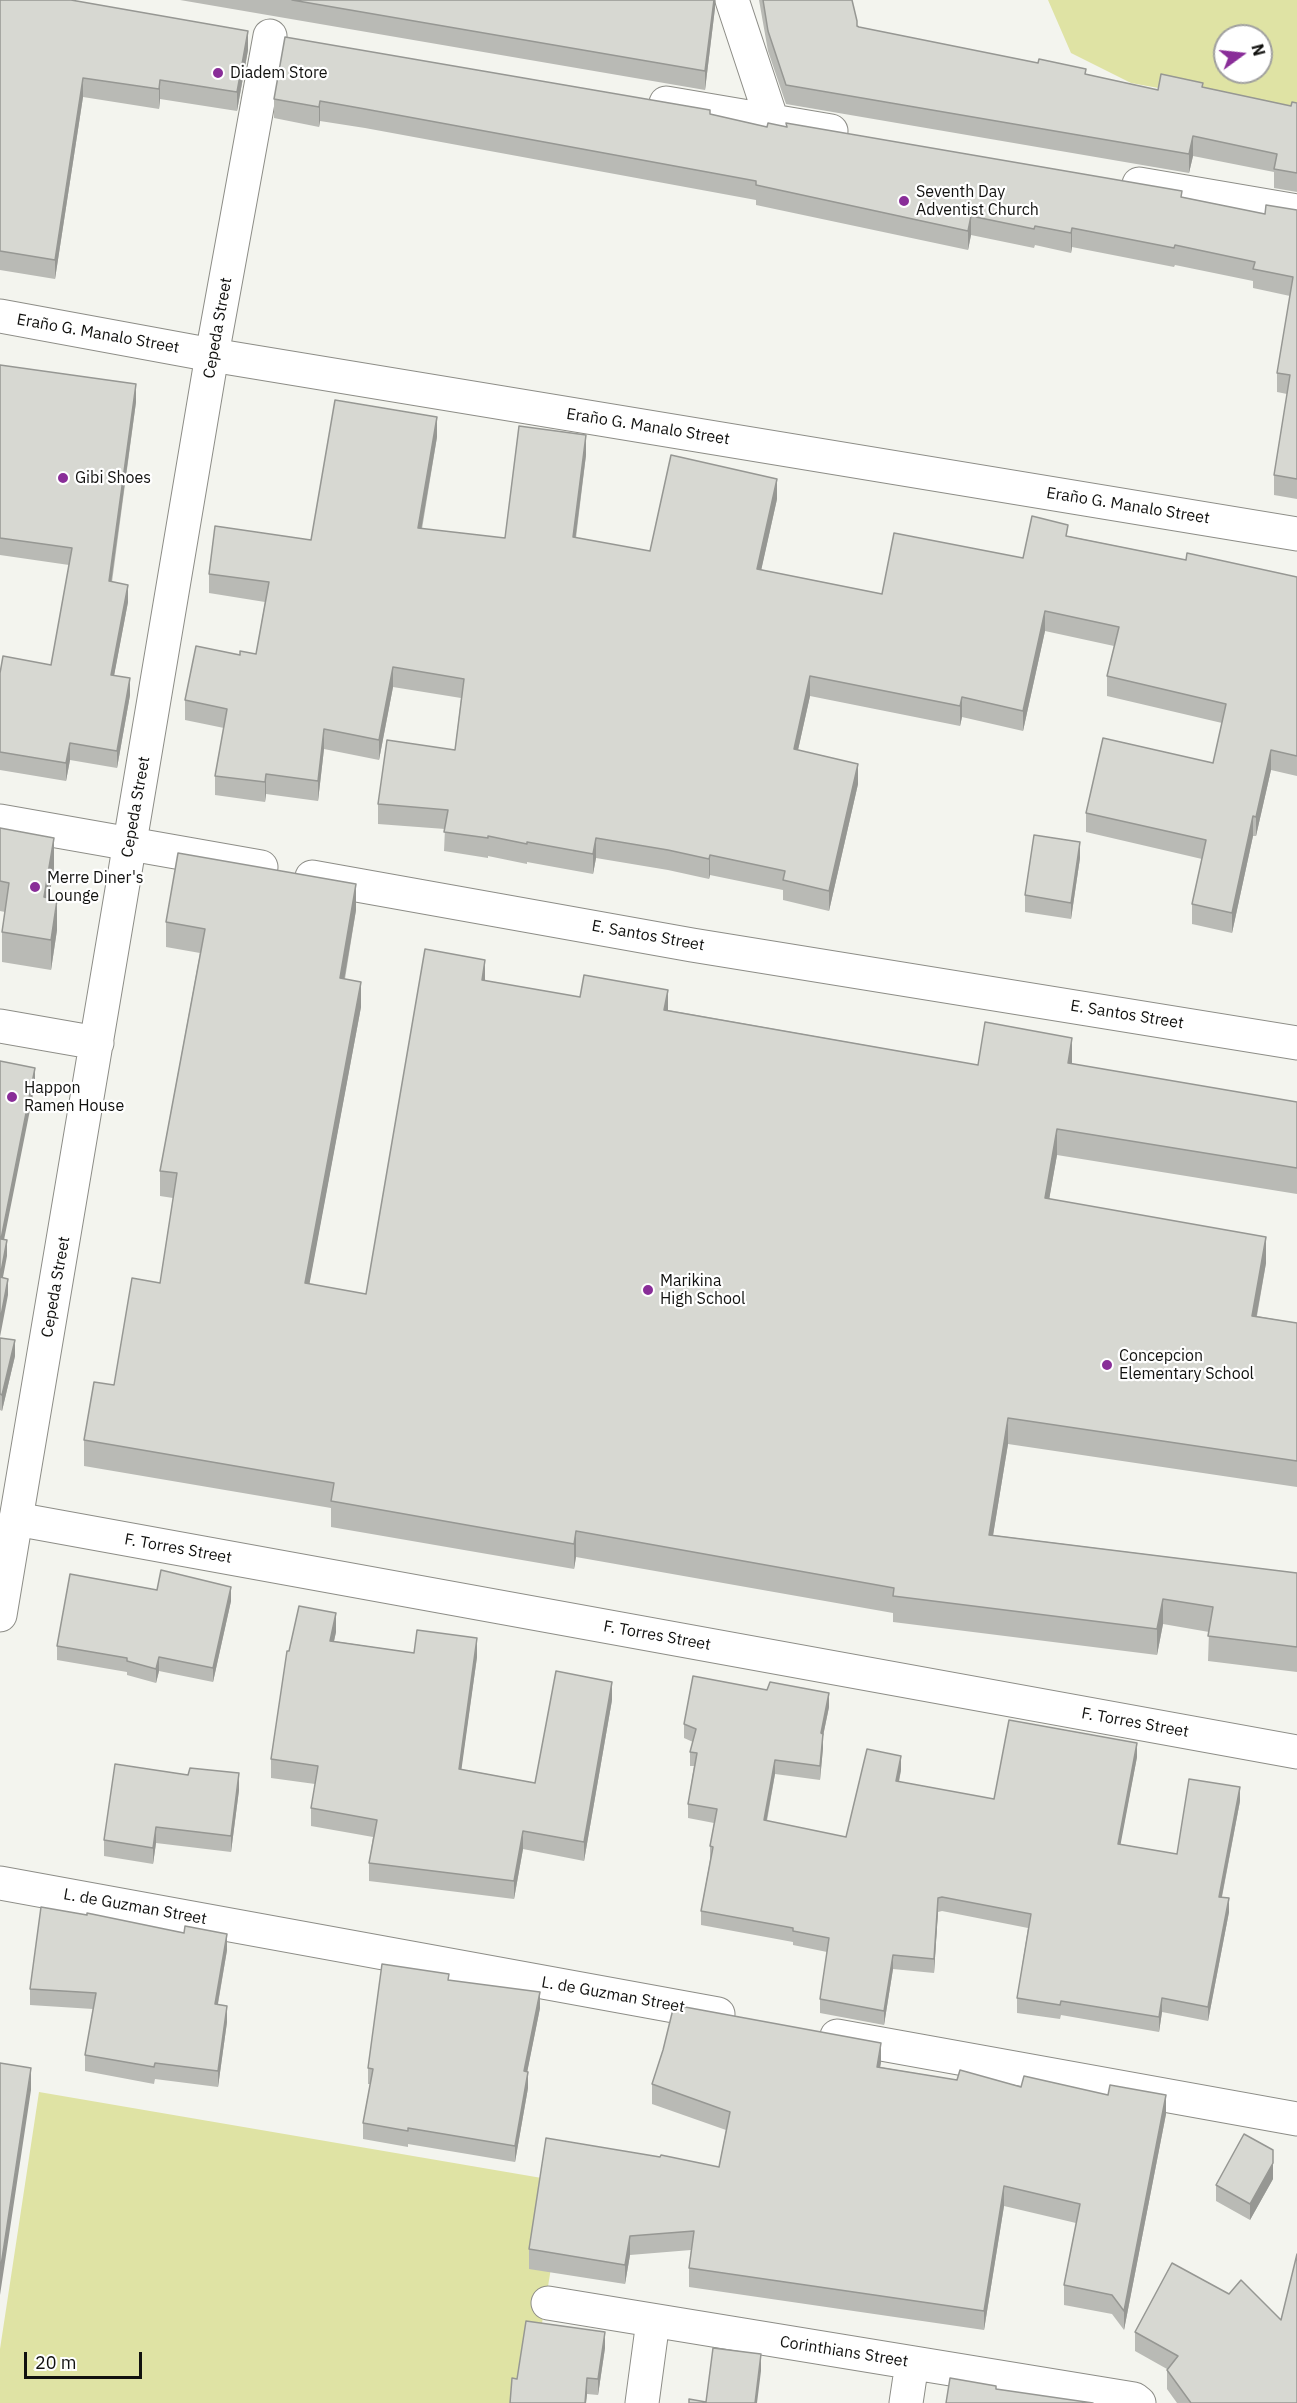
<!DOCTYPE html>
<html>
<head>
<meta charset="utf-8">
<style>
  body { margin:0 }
  #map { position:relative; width:1297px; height:2403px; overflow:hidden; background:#f3f4ee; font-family:"IBM Plex Sans",sans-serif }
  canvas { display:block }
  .north { position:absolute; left:1213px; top:24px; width:60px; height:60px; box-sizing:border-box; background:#fff; border:2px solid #a0a09f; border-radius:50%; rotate:75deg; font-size:16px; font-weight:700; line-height:24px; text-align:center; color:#11110f }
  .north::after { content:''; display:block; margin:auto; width:21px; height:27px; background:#892d98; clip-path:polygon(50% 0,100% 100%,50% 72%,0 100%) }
  .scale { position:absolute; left:24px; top:2352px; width:118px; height:27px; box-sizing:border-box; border:3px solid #11110f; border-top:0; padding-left:8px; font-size:18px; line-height:21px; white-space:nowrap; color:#11110f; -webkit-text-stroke:4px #fff; paint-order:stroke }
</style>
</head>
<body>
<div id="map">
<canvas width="1297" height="2403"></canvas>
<div class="north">N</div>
<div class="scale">20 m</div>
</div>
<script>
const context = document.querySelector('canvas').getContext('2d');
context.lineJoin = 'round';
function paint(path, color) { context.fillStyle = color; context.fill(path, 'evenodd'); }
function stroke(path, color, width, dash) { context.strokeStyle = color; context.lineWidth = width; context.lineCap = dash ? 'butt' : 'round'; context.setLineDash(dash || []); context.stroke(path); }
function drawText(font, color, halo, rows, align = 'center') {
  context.font = font + ' "IBM Plex Sans",sans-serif'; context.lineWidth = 4.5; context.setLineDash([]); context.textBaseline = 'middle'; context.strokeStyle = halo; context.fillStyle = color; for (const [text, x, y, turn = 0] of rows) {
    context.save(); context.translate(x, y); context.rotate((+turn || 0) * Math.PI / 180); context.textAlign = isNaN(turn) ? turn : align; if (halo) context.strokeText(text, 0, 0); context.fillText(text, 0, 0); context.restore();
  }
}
paint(new Path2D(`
  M1048 0H1297V113L1131 83 1071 53ZM1225 36H1261V72H1225Z
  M39 2092 565 2182 529 2403H0V2349Z`), '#dfe3a4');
const street = new Path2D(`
  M732 0 772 121
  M666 103 831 131
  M1139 184 1297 211
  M0 1026 97 1043
  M16 1519 212 355 270 36
  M548 2303 1134 2399 1139 2403
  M642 2403 653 2321
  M906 2403 912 2363`);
const secondary = new Path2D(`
  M0 316 212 355 1297 534
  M0 821 261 867
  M312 877 692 945 1297 1043
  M0 1615 16 1519 1297 1752
  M0 1883 718 2014
  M837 2036 1297 2119`);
stroke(street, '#8d8d87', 35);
stroke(secondary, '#8d8d87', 35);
stroke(street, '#fff', 33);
stroke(secondary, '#fff', 33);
paint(new Path2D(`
  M0 0 248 50 237 111 160 99 159 109 83 97 55 279 0 270Z
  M180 0H715V8L705 90Z
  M759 0H852L857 26 859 27 1158 90 1203 88 1291 106 1297 103V192L1274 188V172L1193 156 1189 173 786 104 768 51Z
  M274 99 710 114 767 127H786V123L1182 197 1265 214 1297 210V499L1274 495V475L1287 394 1277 392V373L1290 296 1253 288V281L1175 265 1174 267 1072 247 1071 253 1035 245 1034 248 971 235 968 250 756 205V200L365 128 320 121 319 127 274 118Z
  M0 365 136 402 112 582 128 602 114 675 130 695 117 768 70 760 66 781 0 770V673L51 665 69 565 0 555Z
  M437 437 422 529 505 538 586 455 576 538 650 551 777 499 761 570 882 594 1023 558 1068 536 1186 560 1297 577V776L1271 770 1256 836H1253L1232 933 1192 924V904L1202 859 1086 832V813L1213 763 1222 723 1107 696V676L1114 646 1045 631 1023 731 962 717 960 726 810 696 798 750 858 784 829 911 783 900V890L710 875 709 879 668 870 596 858 593 874 527 862V864L488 856V858L444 851 445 829 378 824V804L455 750 461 698 393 687 379 760 324 749 318 801 266 794 265 802 215 795V776L224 728 185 720V700L240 655 256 654 265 602 209 593V574L311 540Z
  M0 828 54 868 49 898 57 930 51 970 2 962V932L5 912 0 911Z
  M1080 858 1071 919 1025 912V895Z
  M356 910 345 979 361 1007 309 1284 366 1294 485 981 580 997 668 1010 978 1065 1072 1064 1297 1102V1194L1057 1155 1049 1199 1266 1263 1257 1316 1297 1323V1487L1008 1444 993 1535 1297 1573V1672L1208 1661 1209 1632 1163 1624 1157 1655 893 1622V1613L576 1557 574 1569 331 1527V1508L84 1466V1440L114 1385 160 1283 173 1198 160 1196V1171L200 953 166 947V922Z
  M0 1338 15 1356 2 1411 0 1410Z
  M157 1590 231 1601 213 1682 159 1671 156 1683 127 1675V1672L57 1660V1646Z
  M336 1632 334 1641 414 1653 477 1657 461 1769 535 1783 612 1700 584 1861 523 1849 514 1899 369 1881V1863L373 1837 311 1826V1808L315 1784 271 1778V1759L289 1651Z
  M829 1707 823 1736V1748L820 1780 775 1774 767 1821 846 1837 901 1770 899 1782 994 1799 1137 1757 1120 1844 1177 1854 1240 1801 1222 1897 1229 1912 1208 2021 1162 2012 1159 2032 1061 2015 1060 2019 1017 2013V1998L1028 1928 942 1911 938 1912 934 1973 893 1969 884 2025 820 2013V1999L827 1952 793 1945V1942L701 1925V1911L710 1860V1846L714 1823 688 1818V1804L694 1766H690V1752L693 1742 684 1738V1724Z
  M188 1775 239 1790 231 1852 156 1843 153 1864 104 1856V1840Z
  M227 1950 218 2004 227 2022 218 2087 155 2079 154 2084 85 2071V2055L93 2009 30 2005V1989Z
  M449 1980 540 2008 527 2072 528 2088 515 2162 408 2144V2147L363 2139V2123L370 2084H368V2068Z
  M881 2062 880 2067 957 2080 1021 2087 1166 2114 1124 2330 1112 2314 1064 2305V2285L1076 2223 1004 2206 984 2330 689 2287V2268L691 2250 630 2255 625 2284 529 2269V2249L719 2167 726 2130 652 2104V2084Z
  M1273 2179 1250 2220 1216 2201V2185Z
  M1229 2294 1281 2320 1297 2403H1177L1167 2389V2369L1135 2351V2332Z
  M605 2348 598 2395 587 2394 586 2403H510L517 2379Z`), '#b9bab5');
paint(new Path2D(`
  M714 0H715V8L705 90V71Z
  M248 31V50L237 111V92Z
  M83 78V97L55 279V260Z
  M160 80V99L159 109V89Z
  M320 101V121L319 127V107Z
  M1193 136V156L1189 173V154Z
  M971 216V235L968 250V231Z
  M1072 228V247L1071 253V233Z
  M136 384V402L109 598V581Z
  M437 417V437L418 548V528Z
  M586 435V455L573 557V537Z
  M777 479V499L757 589V569Z
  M128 585V602L111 692V675Z
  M1045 611V631L1023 731V711Z
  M393 667V687L379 760V740Z
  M810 676V696L794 768V749Z
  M130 678V695L117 768V751Z
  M962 697V717L960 726V706Z
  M324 729V749L318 801V781Z
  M70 743V760L66 781V763Z
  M1271 750V770L1256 836V817Z
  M858 764V784L829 911V891Z
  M266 774V794L265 802V782Z
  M1253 816V836L1232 933V913Z
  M54 838V868L44 927V897Z
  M596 838V858L593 874V854Z
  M1080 842V858L1071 919V903Z
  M710 855V875L709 879V859Z
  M356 884V910L340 1004V978Z
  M57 900V930L51 970V940Z
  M485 960V986L482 980Z
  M361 982V1007L305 1308V1283Z
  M668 990V1015L664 1010Z
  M1072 1038V1063H1068Z
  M35 1068V1085L1 1255V1239Z
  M1057 1129V1155L1045 1223V1198Z
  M1266 1237V1263L1252 1341V1316Z
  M7 1240V1256L0 1293V1277Z
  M8 1279V1295L0 1337V1321Z
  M15 1340V1356L2 1411V1395Z
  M1008 1418V1444L989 1560V1535Z
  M576 1531V1557L574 1569V1544Z
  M231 1587V1601L213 1682V1668Z
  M1163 1599V1624L1157 1655V1629Z
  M336 1613V1632L330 1659V1641Z
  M477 1638V1657L459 1787V1769Z
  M159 1657V1671L156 1683V1669Z
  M612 1682V1700L584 1861V1842Z
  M829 1693V1707L823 1736V1748L820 1780 821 1733Z
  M1137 1743V1757L1118 1858V1844Z
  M901 1756V1770L896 1795V1781Z
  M775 1760V1774L764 1834V1820Z
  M239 1773V1790L231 1852V1836Z
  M1240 1787V1801L1219 1911V1897Z
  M156 1827V1843L153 1864V1848Z
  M523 1831V1849L514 1899V1881Z
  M938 1898V1912L934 1973V1959Z
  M1229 1898V1912L1208 2021V2007Z
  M227 1934V1950L215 2020V2004Z
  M893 1955V1969L884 2025V2011Z
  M540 1992V2008L524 2088V2071Z
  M1162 1998V2012L1159 2032V2017Z
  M227 2006V2022L218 2087V2071Z
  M881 2043V2062L877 2086V2067Z
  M31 2068V2090L0 2295V2272Z
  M528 2072V2088L515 2162V2146Z
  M1166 2095V2114L1124 2330V2311Z
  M1273 2163V2179L1250 2220V2204Z
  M1004 2186V2206L984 2330V2311Z
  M630 2236V2255L625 2284V2265Z
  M605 2332V2348L598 2395V2379Z
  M761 2354V2371L757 2403H755Z
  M587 2378V2394L586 2403H585Z`), '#969793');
const building = new Path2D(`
  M0 0H71L248 31 237 92 160 80 159 89 83 78 55 260 0 251Z
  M292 0H714L705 71Z
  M763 0H852L857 21V26L859 27 1038 63 1039 59 1086 69 1085 74 1158 90 1161 74 1203 83 1202 87 1291 106 1292 102 1297 103V173L1274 169 1277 154 1193 136 1189 154 786 85 768 31Z
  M285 37 710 110V114L767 127 768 123 787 127 786 123 1182 191 1181 197 1265 214 1266 205 1297 210V479L1274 475 1290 375 1277 373 1293 277 1253 269 1255 262 1175 245 1174 248 1072 228 1071 233 1035 226 1034 229 971 216 968 231 756 185V181L365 109 320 101 319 107 274 99Z
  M0 365 136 384 109 581 128 585 111 675 130 678 117 751 70 743 66 763 0 752V673L3 656 51 665 72 548 0 538Z
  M335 400 437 417 418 528 505 538 519 426 586 435 573 537 650 551 671 455 777 479 757 569 882 594 894 533 1023 558 1032 516 1068 525 1066 536 1186 560 1187 553 1297 577V756L1271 750 1256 817 1253 816 1232 913 1192 904 1206 840 1086 813 1103 738 1213 763 1226 704 1107 676 1119 627 1045 611 1023 711 962 697 960 706 810 676 794 749 858 764 829 891 783 880 785 871 710 855 709 859 668 850 596 838 593 854 527 842V844L488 836V838L444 832 448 810 378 804 387 740 455 750 464 679 393 667 379 740 324 729 318 781 266 774 265 782 215 776 227 709 185 700 196 646 240 655V651L256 654 269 582 209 574 215 526 311 540Z
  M0 828 54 838 44 897 57 900 51 940 2 932 9 883 0 881Z
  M1034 835 1080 842 1071 903 1025 895Z
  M178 853 356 884 340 978 361 982 305 1283 366 1294 425 949 485 960 482 980 580 997 584 975 668 990 664 1010 978 1065 985 1022 1072 1038 1068 1063 1297 1102V1168L1057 1129 1045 1198 1266 1237 1252 1316 1297 1323V1461L1008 1418 989 1535 1297 1573V1647L1208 1636 1213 1607 1163 1599 1157 1629 893 1596 894 1588 576 1531 574 1544 331 1501 334 1483 84 1440 94 1382 114 1385 132 1278 160 1283 177 1173 160 1171 205 929 166 922Z
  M0 1061 35 1068 1 1239 7 1240 0 1277 8 1279 0 1321Z
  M0 1338 15 1340 2 1395 0 1394Z
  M161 1570 231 1587 213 1668 159 1657 156 1669 127 1661V1658L57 1646 70 1574 157 1590Z
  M299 1606 336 1613 330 1641 414 1653 417 1630 477 1638 459 1769 535 1783 556 1671 612 1682 584 1842 523 1831 514 1881 369 1863 377 1820 311 1808 318 1766 271 1759 287 1651H289Z
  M693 1676 767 1690 770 1682 829 1693 821 1733 823 1734 820 1766 775 1760 764 1820 846 1837 867 1749 901 1756 896 1781 994 1799 1009 1720 1137 1743 1118 1844 1177 1854 1189 1779 1240 1787 1219 1897 1229 1898 1208 2007 1162 1998 1159 2017 1061 2001 1060 2005 1017 1998 1031 1914 942 1897 938 1898 934 1959 893 1955 884 2011 820 1999 829 1938 793 1931V1928L701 1911 713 1847 710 1846 717 1809 688 1804 697 1753 690 1752 696 1729 684 1724Z
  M115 1764 188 1775 190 1768 239 1773 231 1836 156 1827 153 1848 104 1840Z
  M41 1907 87 1915V1913L184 1933 185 1926 227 1934 215 2004 227 2006 218 2071 155 2063 154 2067 85 2055 96 1993 30 1989Z
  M382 1964 449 1974 448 1980 540 1992 524 2071 528 2072 515 2146 408 2128V2131L363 2123 373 2069 368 2068Z
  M674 2005 881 2043 877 2067 957 2080 960 2070 1021 2087 1024 2076 1108 2095 1110 2085 1166 2095 1124 2311 1112 2295 1064 2285 1080 2204 1004 2186 984 2311 689 2268 694 2231 630 2236 625 2265 529 2249 546 2138 660 2157 661 2155 719 2167 730 2112 652 2084 663 2050Z
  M0 2063 31 2068 0 2272Z
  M1244 2134 1273 2150V2163L1250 2204 1216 2185Z
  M1297 2254V2403H1191L1167 2370 1178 2356 1135 2332 1172 2263 1229 2294 1241 2280 1281 2320Z
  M526 2321 605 2332 598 2379 587 2378 585 2403H510L512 2378 517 2379Z
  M713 2348 761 2354 755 2403H689V2399L706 2402Z
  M950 2378 996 2386V2389L1093 2403H946Z`);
paint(building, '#d7d8d2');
stroke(building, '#969793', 1.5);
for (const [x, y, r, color] of [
  [218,73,6,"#892d98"],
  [904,201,6,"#892d98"],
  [63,478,6,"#892d98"],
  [35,887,6,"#892d98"],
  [12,1097,6,"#892d98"],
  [648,1290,6,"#892d98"],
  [1107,1365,6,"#892d98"]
]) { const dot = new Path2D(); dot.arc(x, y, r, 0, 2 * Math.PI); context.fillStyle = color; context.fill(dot); stroke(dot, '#fff', 2); }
drawText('16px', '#11110f', '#fff', [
  ["Diadem Store",230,73],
  ["Seventh Day",916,192],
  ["Adventist Church",916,210],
  ["Gibi Shoes",75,478],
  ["Merre Diner's",47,878],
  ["Lounge",47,896],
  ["Happon",24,1088],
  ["Ramen House",24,1106],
  ["Marikina",660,1281],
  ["High School",660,1299],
  ["Concepcion",1119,1356],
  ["Elementary School",1119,1374]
], 'left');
drawText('16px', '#11110f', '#fff', [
  ["Cepeda Street",218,328,-80],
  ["Eraño G. Manalo Street",98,334,10],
  ["Eraño G. Manalo Street",648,427,9],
  ["Eraño G. Manalo Street",1128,506,9],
  ["Cepeda Street",136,807,-80],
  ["E. Santos Street",648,936,10],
  ["E. Santos Street",1127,1015,9],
  ["Cepeda Street",56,1287,-80],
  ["F. Torres Street",178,1549,10],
  ["F. Torres Street",657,1636,10],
  ["F. Torres Street",1135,1723,10],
  ["L. de Guzman Street",135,1907,10],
  ["L. de Guzman Street",613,1995,10],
  ["Corinthians Street",844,2352,9]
]);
</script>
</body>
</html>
